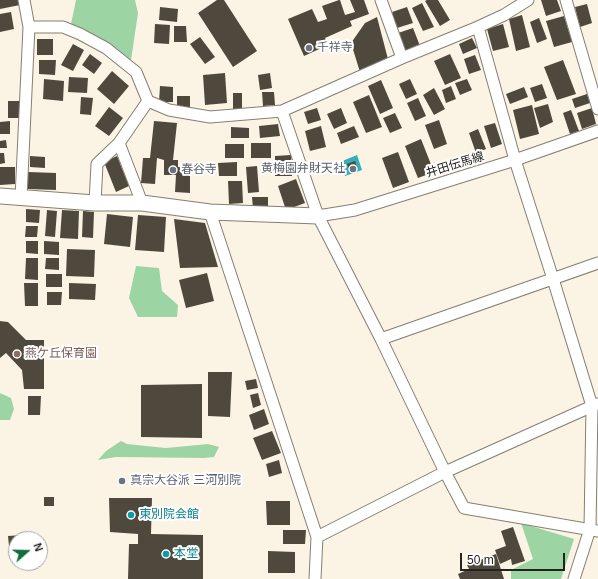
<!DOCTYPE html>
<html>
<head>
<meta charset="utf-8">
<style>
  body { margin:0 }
  #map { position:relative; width:598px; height:579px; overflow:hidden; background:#fbf4e5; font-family:Arial,sans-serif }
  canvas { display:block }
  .north { position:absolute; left:8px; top:531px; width:40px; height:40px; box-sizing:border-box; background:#fff; border:1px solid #a8a7a5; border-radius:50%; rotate:70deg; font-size:11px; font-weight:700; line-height:16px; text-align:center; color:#25231d }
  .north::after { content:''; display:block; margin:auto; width:14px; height:18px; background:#116c40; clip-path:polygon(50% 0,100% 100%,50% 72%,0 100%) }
  .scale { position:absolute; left:460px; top:553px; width:105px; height:18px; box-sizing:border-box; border:2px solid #25231d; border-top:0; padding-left:5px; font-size:12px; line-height:14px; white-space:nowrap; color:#25231d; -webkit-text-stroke:3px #fff; paint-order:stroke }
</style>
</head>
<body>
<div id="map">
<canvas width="598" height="579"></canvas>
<div class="north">N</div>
<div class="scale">50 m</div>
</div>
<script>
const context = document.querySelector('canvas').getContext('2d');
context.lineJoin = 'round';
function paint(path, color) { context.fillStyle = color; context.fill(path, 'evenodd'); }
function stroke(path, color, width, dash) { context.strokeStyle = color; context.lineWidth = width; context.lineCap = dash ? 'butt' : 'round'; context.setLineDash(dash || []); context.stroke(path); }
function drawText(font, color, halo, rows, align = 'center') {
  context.font = font + ' Arial,"Noto Sans JP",sans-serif'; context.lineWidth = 4; context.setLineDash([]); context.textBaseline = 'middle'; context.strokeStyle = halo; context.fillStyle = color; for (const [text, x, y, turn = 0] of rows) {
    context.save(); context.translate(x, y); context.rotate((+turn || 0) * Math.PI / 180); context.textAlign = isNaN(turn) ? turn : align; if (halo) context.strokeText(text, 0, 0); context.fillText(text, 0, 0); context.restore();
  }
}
paint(new Path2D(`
  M76 0H135L138 13 131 60 113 46 95 35 71 24Z
  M136 266 159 268 162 291 178 305 177 317H138L129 298Z
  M0 393 11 398 14 409 10 420H0Z
  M121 441 127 444 166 448 208 444 219 447 214 457 204 458 116 457 98 460 106 451Z
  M521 523 574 539 561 579H511V570L533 559Z`), '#9dd4a3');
paint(new Path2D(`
  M357 155 362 170 345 176 340 162Z`), '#34aeb7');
paint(new Path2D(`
  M0 0H18L20 5 0 9Z
  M217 0H224L257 51 233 67 198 13Z
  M339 0H340L345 15 355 12 350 0H364L369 14 350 21 352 26 325 38 328 45 304 56 288 19 312 9 318 22 327 19 322 6Z
  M427 0H438L450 20 440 26 425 1Z
  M541 0H557L561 11 546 16Z
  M422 3 434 27 423 31 412 8Z
  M587 4 592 23 580 27 575 7Z
  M160 7 178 9 177 22 159 20Z
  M407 7 413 23 397 28 392 12Z
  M11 12 14 29 0 32V14Z
  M522 15 530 47 516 51 509 19Z
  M564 16 572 42 554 47 546 21Z
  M377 17 389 63 360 72 351 43 365 23Z
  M539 18 547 39 537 43 530 22Z
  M155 24 170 25 169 44 154 43Z
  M503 24 509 47 493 51 487 29Z
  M174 26H186L187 42H174Z
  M413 28 420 46 405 51 398 33Z
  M200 37 215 57 205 64 190 44Z
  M472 38 477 48 463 54 459 44Z
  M37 39H53V55H37Z
  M73 44 84 50 73 71 61 65Z
  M90 54 102 63 94 74 82 65Z
  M450 54 461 78 445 85 434 61Z
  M475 55 481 70 469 74 464 59Z
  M39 60H56L55 75 39 74Z
  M563 60 576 94 557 100 544 67Z
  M112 71 129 86 114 104 97 89Z
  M225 73 227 103 205 105 203 75Z
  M270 73 272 88 260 90 258 75Z
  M69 77 88 78 87 93 68 92Z
  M44 79 64 81 63 101 43 99Z
  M410 79 417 94 406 99 399 84Z
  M467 79 472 90 460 95 455 83Z
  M381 80 393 108 380 114 368 86Z
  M542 84 547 98 535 102 530 88Z
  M160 86 173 87V102H159Z
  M451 86 456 99 446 103 442 90Z
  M524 87 528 97 510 104 506 94Z
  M434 88 445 109 434 115 423 95Z
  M262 92H274L275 105 263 106Z
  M233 93H242V110H233Z
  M587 94 590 103 575 108 572 99Z
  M369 95 382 127 366 133 353 102Z
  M177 96H190V108L177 107Z
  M81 97 93 98 91 115 80 114Z
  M418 98 426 116 415 121 407 103Z
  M8 101H20V118H8Z
  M548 104 553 122 540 128 534 108Z
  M532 105 539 134 520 139 513 110Z
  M109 107 123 118 109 136 95 126Z
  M317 108 321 120 308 124 304 112Z
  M341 108 347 123 334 129 327 114Z
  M592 108 596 124 582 129 577 113Z
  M571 110 579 131 570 134 563 113Z
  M395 113 402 128 390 133 383 118Z
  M439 120 447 144 434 149 425 125Z
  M10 121V134H0V122Z
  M154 121 177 123 173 160H178V167H190V193L175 192 176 175H164V160L157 158 155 184 141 183 143 158H150Z
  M495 123 502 144 491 148 484 126Z
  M278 124 280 136 260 138 259 126Z
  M321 126 326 147 310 151 305 131Z
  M354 126 359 137 341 144 337 133Z
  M231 127 249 128V138H231Z
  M478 129 486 149 476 153 469 133Z
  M421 139 434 172 418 178 405 146Z
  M6 140 7 148H0V141Z
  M251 143H271V158H251Z
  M225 144H244V158H225Z
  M398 152 409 182 393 188 382 158Z
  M0 153H4L5 163 0 164Z
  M291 155 292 176H275V156Z
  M30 156 45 157V168L30 167Z
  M117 156 129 186 116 192 104 162Z
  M355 161 357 168 349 170 347 164Z
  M237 162V176H219L218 163Z
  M257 166 259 192 248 193 246 167Z
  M0 167H15V184L0 185Z
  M28 172 56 173V190L28 189Z
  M296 179 305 203 286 210 278 186Z
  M228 181H242L243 203 229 204Z
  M252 197H268V208L253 209Z
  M26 209 40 210 39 223 26 222Z
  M47 210 57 211 55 237 45 236Z
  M62 210 79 211 78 239 60 238Z
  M83 211 94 212 93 238 82 237Z
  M107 214 133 217 130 247 104 244Z
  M138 215 166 217 164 252 135 250Z
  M174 219 205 223 218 267 180 268Z
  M26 226H38L37 237H25Z
  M26 241H38V254L26 253Z
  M44 241 59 242V255L44 254Z
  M67 249 95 250 94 277 66 276Z
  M26 258H38V280L25 279Z
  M46 258H59V270L45 269Z
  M207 273 214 301 186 308 179 280Z
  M46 274H62V287H46Z
  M24 283H38V306H25Z
  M69 283 96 284 95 300 69 299Z
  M47 292H62L61 305H47Z
  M0 321 8 322 26 340H44V389H24L22 370 6 353 0 358Z
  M208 372H232L230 417 208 416Z
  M256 379 258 388 247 390 245 381Z
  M202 384V438L141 437V385Z
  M258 393 261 405 253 408 250 395Z
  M28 396H41L40 415H28Z
  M264 409 269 424 254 430 249 415Z
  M272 431 281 453 262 460 253 438Z
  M279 460 282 473 269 477 266 464Z
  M44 497H54V506H44Z
  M109 498H152L151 534 203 535V579H128L129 544H138V534L110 532Z
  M266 501H290V525H267Z
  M513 527 525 561 512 565 511 559 500 564 495 550 506 546 501 531Z
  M283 530H306L305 544H283Z
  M23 535 24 539H16V546H9L8 536Z
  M268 551 295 552V573H268Z
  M496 554 504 579H460L458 574 469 569 467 565Z`), '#4f493d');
const street = new Path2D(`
  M381 0 402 58
  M566 0 598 109
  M29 27H63L80 34 106 48 136 72 148 101 169 110 210 117 282 111 402 58 478 27 504 15 528 0
  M478 27 515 160 553 279 592 406 590 529 574 579
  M282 111 318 216 381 339 445 472 464 508 598 531
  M119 143 142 203
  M21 198 29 27 24 0
  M95 203 97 164 119 143 148 101
  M210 212 317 537 315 579
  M318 216 355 210 515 160 598 131
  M381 339 598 263
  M317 537 445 472 597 404`);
const secondary = new Path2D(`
  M0 196 95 203H142L210 212 318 216`);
stroke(street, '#857f72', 13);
stroke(secondary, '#857f72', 17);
stroke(street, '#fff', 11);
stroke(secondary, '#fff', 15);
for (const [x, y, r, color] of [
  [309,48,4,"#6b7280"],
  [353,169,4,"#6b7280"],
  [173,170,4,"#6b7280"],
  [17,354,4,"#8d6e63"],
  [122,481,4,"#6b7280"],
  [131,515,4,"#0f9aa8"],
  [166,554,4,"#0f9aa8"]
]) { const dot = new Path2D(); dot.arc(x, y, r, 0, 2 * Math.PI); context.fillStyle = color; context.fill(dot); stroke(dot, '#fff', 1.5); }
drawText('12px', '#5b616d', '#fff', [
  ["千祥寺",317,48],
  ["黄梅園弁財天社",345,169,"right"],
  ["春谷寺",181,170],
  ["真宗大谷派 三河別院",130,481]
], 'left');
drawText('12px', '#25231d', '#fff', [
  ["井田伝馬線",455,165,-17]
]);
drawText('12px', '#785e54', '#fff', [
  ["燕ケ丘保育園",25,354]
], 'left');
drawText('12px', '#0d838f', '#fff', [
  ["東別院会館",139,515],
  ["本堂",174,554]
], 'left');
</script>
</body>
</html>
